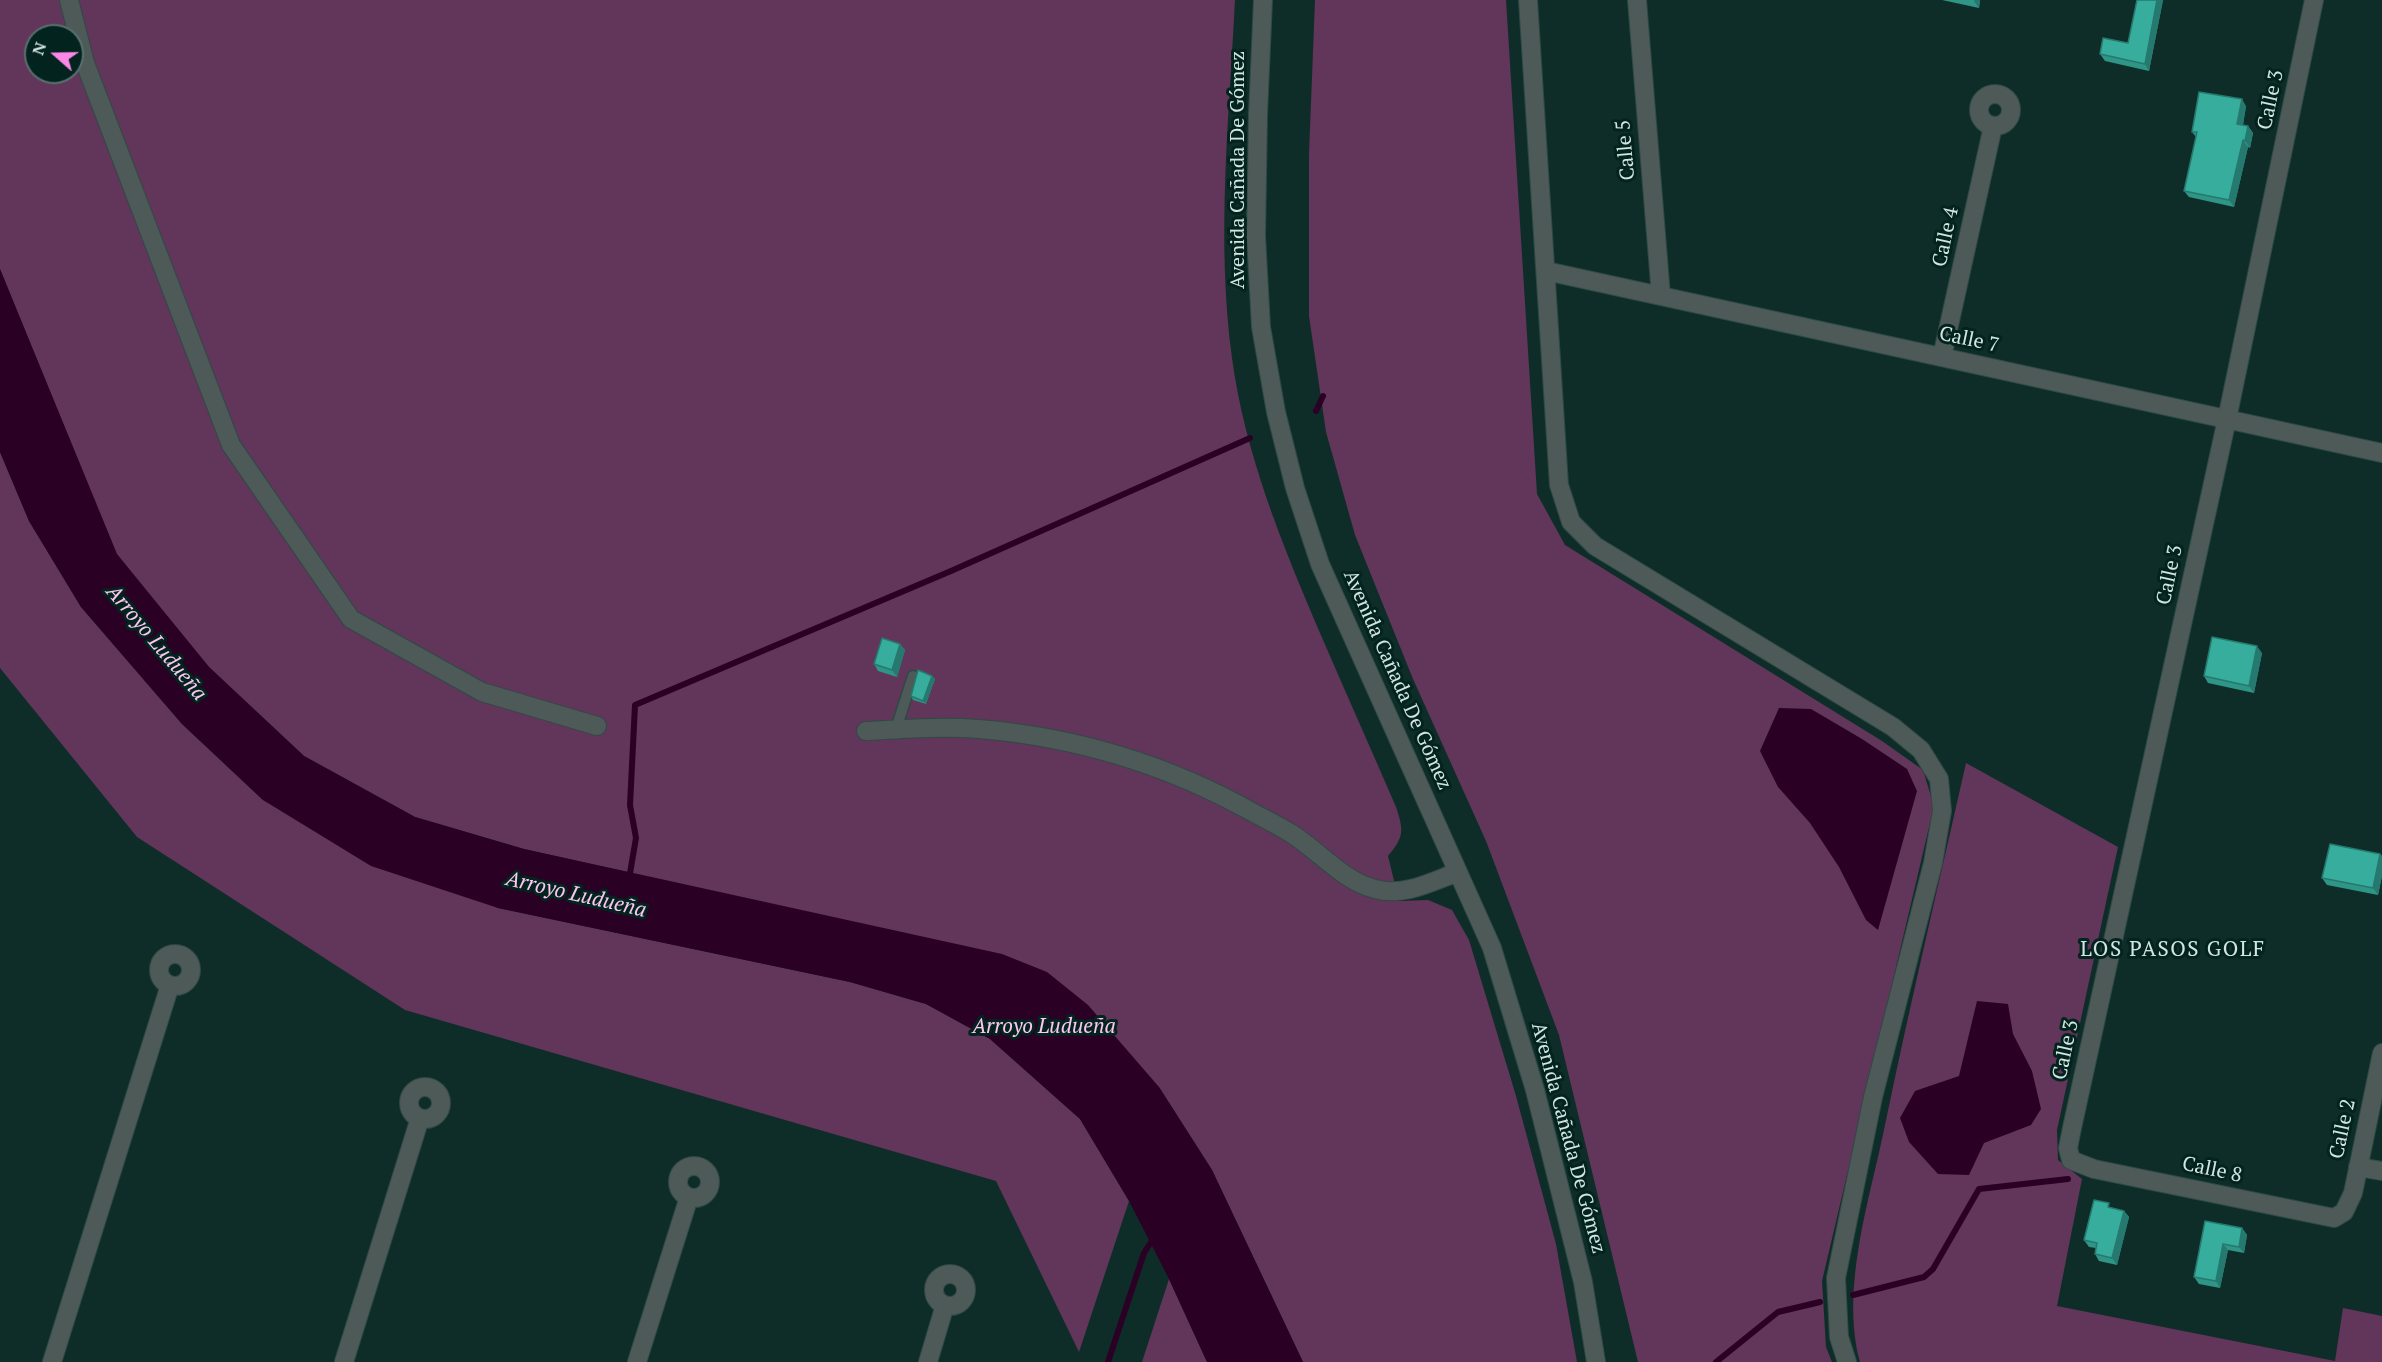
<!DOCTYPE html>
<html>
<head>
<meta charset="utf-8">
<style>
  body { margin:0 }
  #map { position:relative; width:2382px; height:1362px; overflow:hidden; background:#0e2d28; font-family:"PT Serif",serif }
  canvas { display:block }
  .north { position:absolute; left:24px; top:24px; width:60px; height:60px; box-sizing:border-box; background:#03231f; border:2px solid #56716d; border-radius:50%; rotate:290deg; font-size:16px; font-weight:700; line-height:24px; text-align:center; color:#d3e5e1 }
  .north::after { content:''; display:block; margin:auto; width:21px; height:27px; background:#fb87e6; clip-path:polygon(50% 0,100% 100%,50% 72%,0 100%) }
</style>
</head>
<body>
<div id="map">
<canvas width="2382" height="1362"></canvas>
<div class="north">N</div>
</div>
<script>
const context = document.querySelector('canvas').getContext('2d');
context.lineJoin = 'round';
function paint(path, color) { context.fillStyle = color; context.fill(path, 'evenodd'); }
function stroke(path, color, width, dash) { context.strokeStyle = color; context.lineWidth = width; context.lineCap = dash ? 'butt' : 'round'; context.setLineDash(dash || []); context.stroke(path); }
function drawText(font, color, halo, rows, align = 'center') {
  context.font = font + ' "PT Serif",serif'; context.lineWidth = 6; context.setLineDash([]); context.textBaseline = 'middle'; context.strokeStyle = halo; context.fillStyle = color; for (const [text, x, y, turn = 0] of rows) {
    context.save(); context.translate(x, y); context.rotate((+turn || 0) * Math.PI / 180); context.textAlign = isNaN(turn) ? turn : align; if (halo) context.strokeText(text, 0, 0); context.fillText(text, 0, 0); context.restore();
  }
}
paint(new Path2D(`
  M0 0H1235C1229 118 1216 240 1232 358 1245 454 1282 544 1320 633 1345 691 1371 749 1396 807 1404 831 1404 837 1388 856L1399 901 1428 900 1452 910 1469 940 1516 1096 1556 1244 1577 1362H1303L1212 1170 1159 1087 631 873 524 849 415 817 304 756 209 667 116 554 0 269ZM36 36H72V72H36Z
  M1315 0H1506L1537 494 1565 545 1882 741 1923 770 1934 806 1822 1281 1826 1347 1832 1362H1638L1559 1035 1486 841 1413 679 1355 535 1326 432 1309 316V154Z
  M0 452 29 521 81 607 182 724 263 800 498 908 850 982 926 1004 990 1039 1080 1119 1129 1201 1079 1352 996 1181 405 1010 137 837 0 668Z
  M1966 763 2118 847 2057 1130 2058 1160 2082 1179 2057 1306 2335 1361 2343 1308 2382 1316V1362H1860C1840 1288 1870 1199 1885 1125 1910 1004 1939 883 1966 763Z
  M1169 1279 1207 1362H1142Z`), '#62355a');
paint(new Path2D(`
  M0 269 117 554 209 667 304 756 415 817 524 849 1002 954 1047 972 1088 1005 1159 1087 1212 1170 1303 1362H1207L1169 1279 1129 1201 1080 1119 990 1039 926 1004 850 982 498 908 371 866 263 800 182 724 81 607 29 521 0 452Z
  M1779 708 1811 709 1862 739 1907 769 1917 791 1878 930 1866 920 1839 867 1810 823 1778 787 1760 751Z
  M1977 1001 2008 1004 2013 1034 2032 1071 2041 1109 2031 1125 1984 1143 1969 1175 1938 1174 1909 1142 1900 1118 1915 1091 1959 1076Z`), '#2a0125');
stroke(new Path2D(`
  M1316 411 1323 396
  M629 879 636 838 630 805 635 705 951 571 1250 438
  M1853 1295 1924 1277 1933 1269 1979 1189 2068 1179
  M1108 1362 1144 1253 1153 1239
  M1716 1362 1778 1312 1820 1302`), '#2a0125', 6);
const lane = new Path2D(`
  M896 729 913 676`);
const street = new Path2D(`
  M69 0 85 63 231 445 351 619 482 692 597 726
  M1263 0 1258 114 1256 236 1261 327 1276 412 1295 488 1320 564 1492 948 1535 1090 1583 1282 1596 1362
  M1528 0 1559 485 1571 522 1595 546 1893 727 1921 750 1939 779 1942 811 1933 863 1873 1097 1836 1278 1839 1337 1847 1362
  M1637 0 1661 296
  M2314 0 2227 419 2072 1128 2068 1148 2071 1160 2094 1169 2334 1218 2344 1212 2353 1193 2382 1053
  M1979 110a16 16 0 1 1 32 0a16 16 0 1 1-32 0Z
  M1546 271 2382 453
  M1942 357 1993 126
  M866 731C903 729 942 726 979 729 1075 737 1168 765 1252 812 1265 819 1279 826 1292 834 1319 851 1343 881 1375 889 1404 897 1431 882 1458 872
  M159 970a16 16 0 1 1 32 0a16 16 0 1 1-32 0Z
  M409 1103a16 16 0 1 1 32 0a16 16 0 1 1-32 0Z
  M678 1182a16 16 0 1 1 32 0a16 16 0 1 1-32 0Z
  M2358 1167 2382 1171
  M934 1290a16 16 0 1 1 32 0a16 16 0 1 1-32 0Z
  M52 1362 170 985
  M344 1362 420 1118
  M637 1362 689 1197
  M928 1362 945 1305`);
stroke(lane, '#2e4a46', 13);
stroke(street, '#2e4a46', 20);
stroke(lane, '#4d5a57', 10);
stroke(street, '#4d5a57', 18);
paint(new Path2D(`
  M1942 0H1980L1979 8Z
  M2137 0H2163L2149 71 2105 61 2100 54 2128 43Z
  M2246 106 2243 125 2248 126 2253 133 2250 148 2248 147 2234 207 2189 197 2184 191 2196 137 2192 132Z
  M900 644 905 650 897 677 878 671 874 664Z
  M2262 653 2254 693 2208 683 2204 676Z
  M932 676 935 679 926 704 913 700 911 696Z
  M2380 854 2382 856V876L2378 895 2327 885 2322 878Z
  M2112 1208 2124 1211 2129 1217 2117 1265 2099 1261 2095 1254 2096 1248 2089 1247 2084 1240Z
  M2205 1221 2242 1228 2247 1235 2244 1253 2228 1250 2220 1288 2199 1284 2194 1277Z`), '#2e9587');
paint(new Path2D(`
  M1974 0H1980L1979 8 1974 1Z
  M2157 0H2163L2149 71 2145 64Z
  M2242 99 2246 106 2242 131 2237 124Z
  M2248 126 2253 133 2250 148 2245 141Z
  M2243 140 2248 147 2234 207 2229 200Z
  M900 644 905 650 897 677 892 670Z
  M2257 646 2262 653 2254 693 2249 686Z
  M932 676 935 679 926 704 923 701Z
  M2380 854 2382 856V876L2378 895 2373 888Z
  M2124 1211 2129 1217 2117 1265 2112 1258Z
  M2242 1228 2247 1235 2244 1253 2239 1247Z
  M2223 1244 2228 1250 2220 1288 2216 1281Z`), '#26796e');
const building = new Path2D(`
  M2137 0H2157L2145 64 2100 54 2103 38 2128 43Z
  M2199 92 2242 99 2237 124 2248 126 2245 141 2243 140 2229 200 2184 191 2197 132H2192Z
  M2212 637 2257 646 2249 686 2204 676Z
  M882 638 900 644 892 670 874 664Z
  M918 670 932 676 923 701 911 696Z
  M2330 844 2380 854 2373 888 2322 878Z
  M2094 1200 2109 1203 2108 1207 2124 1211 2112 1258 2095 1254 2097 1243 2084 1240Z
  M2205 1221 2242 1228 2239 1247 2223 1244 2216 1281 2194 1277Z`);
paint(building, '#36ad9d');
stroke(building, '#26796e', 1.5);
drawText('20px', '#d3e5e1', '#03231f', [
  ["Calle 3",2271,100,-78],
  ["Calle 5",1626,150,-95],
  ["Avenida Cañada De Gómez",1238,170,-90],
  ["Calle 4",1946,237,-78],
  ["Calle 7",1969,340,12],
  ["Calle 3",2170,575,-78],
  ["Avenida Cañada De Gómez",1397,680,66],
  ["Calle 3",2066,1050,-78],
  ["Calle 2",2343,1129,-78],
  ["Avenida Cañada De Gómez",1568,1138,75],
  ["Calle 8",2212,1170,12]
]);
drawText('italic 21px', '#fdc7f1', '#03231f', [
  ["Arroyo Ludueña",156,643,50],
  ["Arroyo Ludueña",576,895,13],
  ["Arroyo Ludueña",1044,1027]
]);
context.letterSpacing = '1.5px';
drawText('21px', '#d3e5e1', '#03231f', [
  ["LOS PASOS GOLF",2173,950]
]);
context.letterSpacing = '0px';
</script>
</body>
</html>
